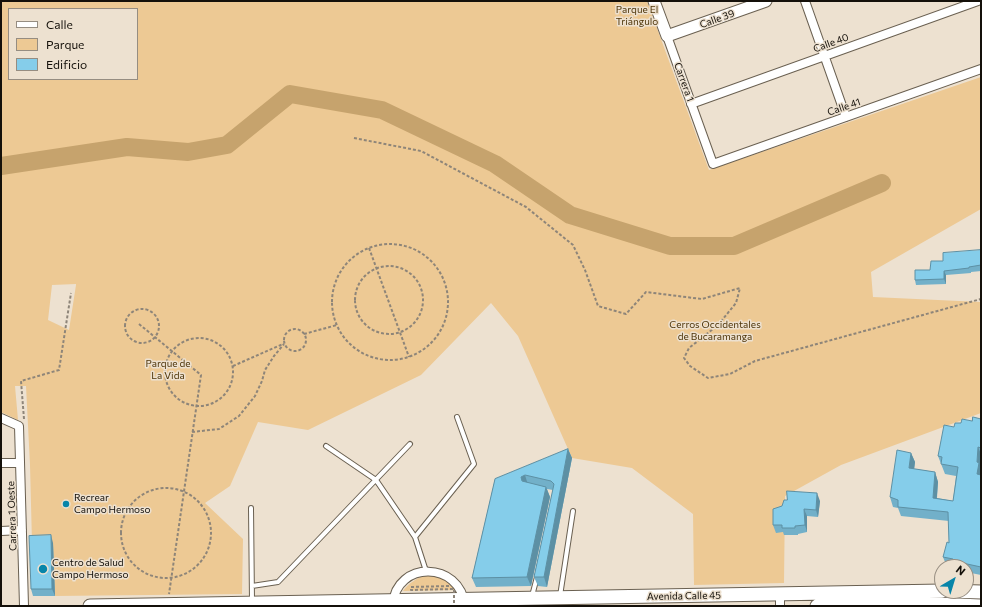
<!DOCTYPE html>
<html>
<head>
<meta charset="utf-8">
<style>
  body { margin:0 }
  #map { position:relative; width:982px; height:607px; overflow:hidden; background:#ede1d0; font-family:Commissioner,sans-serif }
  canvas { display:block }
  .frame { position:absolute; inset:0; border:2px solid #14100a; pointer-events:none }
  .legend { position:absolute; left:8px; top:8px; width:130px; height:72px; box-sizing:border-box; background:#ede1d0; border:1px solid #968d81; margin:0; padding:5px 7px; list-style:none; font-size:12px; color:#14100a }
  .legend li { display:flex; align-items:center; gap:8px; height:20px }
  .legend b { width:20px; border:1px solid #968d81 }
  .north { position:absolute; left:934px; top:559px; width:40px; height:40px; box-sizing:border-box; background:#ede1d0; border:1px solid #968d81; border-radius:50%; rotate:38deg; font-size:11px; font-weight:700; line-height:16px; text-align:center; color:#14100a }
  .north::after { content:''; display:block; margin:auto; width:14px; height:18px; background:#0885a9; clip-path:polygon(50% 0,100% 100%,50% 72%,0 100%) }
</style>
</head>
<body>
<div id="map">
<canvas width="982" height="607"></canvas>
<div class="frame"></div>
<ul class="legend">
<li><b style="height:5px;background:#fff"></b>Calle</li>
<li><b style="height:11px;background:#edc994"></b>Parque</li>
<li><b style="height:11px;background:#85cdea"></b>Edificio</li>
</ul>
<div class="north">N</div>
</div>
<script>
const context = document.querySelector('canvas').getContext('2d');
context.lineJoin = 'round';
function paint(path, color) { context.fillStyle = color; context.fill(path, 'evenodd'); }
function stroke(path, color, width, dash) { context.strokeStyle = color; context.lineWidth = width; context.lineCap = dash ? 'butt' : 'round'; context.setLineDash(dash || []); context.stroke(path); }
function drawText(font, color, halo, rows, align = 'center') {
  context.font = font + ' Commissioner,sans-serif'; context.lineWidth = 3; context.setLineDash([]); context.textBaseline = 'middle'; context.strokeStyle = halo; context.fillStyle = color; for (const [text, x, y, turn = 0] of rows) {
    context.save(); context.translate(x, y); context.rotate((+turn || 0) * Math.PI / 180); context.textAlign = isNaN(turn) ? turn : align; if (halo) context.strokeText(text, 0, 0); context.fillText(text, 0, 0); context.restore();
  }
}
paint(new Path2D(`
  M1 1H647L709 170 981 77V209L871 272 873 297 981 302V413L841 465 785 496 784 583 694 585 693 514 632 468 572 458 518 336 491 303 421 375 308 430 258 422 230 486 205 503 243 539 242 594 55 596 32 543 30 465 26 386H15L18 420 1 412ZM9 9H137V79H9ZM76 284V285L69 330 48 320 52 285Z
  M428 574 447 579 456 590 403 591C410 582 417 578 428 574Z`), '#edc994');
stroke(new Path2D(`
  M1 166 127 147 188 152 227 145 290 94 382 110 495 164 570 215 670 246H734L882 183`), '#c6a36d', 18);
const lane = new Path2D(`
  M326 446 376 480 415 537
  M251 508 252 601
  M426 571 415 537 474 464 457 417
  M252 586 278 582 410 444
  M532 596 537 577
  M560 596 573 511`);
const street = new Path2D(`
  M805 1 846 117
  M667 36 713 164 981 69
  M691 104 978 1
  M1 418 19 426 24 606
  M1 463H20
  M1 531 22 530
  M393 604C396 561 460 560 465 606
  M780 606V594`);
const secondary = new Path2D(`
  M654 1 667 36 766 1`);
const primary = new Path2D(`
  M949 591 981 592
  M90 606 942 591
  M817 606 938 604 980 606`);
stroke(lane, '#6a6051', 6);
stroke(street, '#6a6051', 10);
stroke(secondary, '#6a6051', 13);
stroke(primary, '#6a6051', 15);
stroke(new Path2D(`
  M354 138 421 151 526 207 573 245 585 270 598 306 626 314 646 292 702 299 740 288 736 303 718 325 689 348 684 358 690 366 708 378 730 374 755 361 981 299
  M332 302a58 58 0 1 1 116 0a58 58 0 1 1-116 0Z
  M369 248 409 357
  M355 300a34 34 0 1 1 68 0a34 34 0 1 1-68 0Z
  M125 326a17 17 0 1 1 34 0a17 17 0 1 1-34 0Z
  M139 324 201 375 169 594
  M284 340a11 11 0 1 1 22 0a11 11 0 1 1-22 0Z
  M304 334 337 325
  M165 372a34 34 0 1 1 68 0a34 34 0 1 1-68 0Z
  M233 366 283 344
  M24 419 21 381 59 370 71 293
  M192 432 219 429 239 416 255 396 262 381 265 370 274 356 284 344
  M121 533a45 45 0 1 1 90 0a45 45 0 1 1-90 0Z`), '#8e8579', 2, [3, 2]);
stroke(lane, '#fff', 4);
stroke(street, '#fff', 8);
stroke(secondary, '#fff', 11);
stroke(primary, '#fff', 13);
stroke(new Path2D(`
  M449 586 411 587V590L454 589V606`), '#8e8579', 2, [3, 2]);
paint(new Path2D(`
  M981 250V271L971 272V273L946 275V284L916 285 915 280 943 261Z
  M981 419V575L966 572V567H947L943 557 949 543V521L901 516 898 508 893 507 890 497 911 453 915 462 914 469 935 472 938 482 937 498 953 501 956 476 945 474 938 456 954 427 961 423 972 421Z
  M568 449 572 458 547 587 538 586 534 577 553 490 547 489 550 497 531 586 476 587 472 578 495 479Z
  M787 500 820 501 818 517 807 516V532L798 534V535H784L783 532 776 533 773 525Z
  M53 543 55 596H33L31 589Z`), '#72b0c9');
paint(new Path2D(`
  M944 271 946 275V284L944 279Z
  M978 447 981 454V482L977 474V462Z
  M568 449 572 458 547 587 544 577Z
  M911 453 915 462 913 478 909 468Z
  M935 472 938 482 936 507 933 498Z
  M525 475 528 485 525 487 521 477Z
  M546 487 550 497 531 586 527 577Z
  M817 493 820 501 818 517 816 510Z
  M804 509 807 516V532L805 525Z
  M51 535 53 543 55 596 52 589Z`), '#5d90a4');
const building = new Path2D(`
  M981 250V265L969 267V268L944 271V279L915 280V270H930L931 261H943V253Z
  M973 417 981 419V448L978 447 977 462 979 463 977 474 981 475V567L953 561V559L943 557 947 542 949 543 948 512 898 507V500L890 497 897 450 911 453 909 468 935 472 933 498 953 501 958 467 941 464 942 457 938 456 944 425 954 427 955 423H961L962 419 972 421Z
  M568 449 544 577H534L554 484 551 481 525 475 521 477 522 481 546 487 527 577 472 578 495 479Z
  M787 491 817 493 816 510 804 509 805 525 795 526V528H782V525H773V509L782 506 784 500H787Z
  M51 535 52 589H31L29 536Z`);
paint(building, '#85cdea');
stroke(building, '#5d90a4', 1);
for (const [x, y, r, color] of [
  [66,504,4,"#0885a9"],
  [43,569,5,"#0885a9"]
]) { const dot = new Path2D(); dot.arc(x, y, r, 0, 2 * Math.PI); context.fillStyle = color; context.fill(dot); stroke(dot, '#ede1d0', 1.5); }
drawText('10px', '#4f360a', '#ede1d0', [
  ["Parque El",637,10],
  ["Triángulo",637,22],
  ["Cerros Occidentales",715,325],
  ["de Bucaramanga",715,337],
  ["Parque de",168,364],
  ["La Vida",168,376]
]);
drawText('10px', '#14100a', '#ede1d0', [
  ["Calle 39",717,19,-20],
  ["Calle 40",831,43,-20],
  ["Carrera 1",684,82,70],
  ["Calle 41",844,107,-19],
  ["Carrera 1 Oeste",12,516,-92],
  ["Avenida Calle 45",684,596,-1]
]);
drawText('10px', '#14100a', '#ede1d0', [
  ["Recrear",74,498],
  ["Campo Hermoso",74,510],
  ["Centro de Salud",52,563],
  ["Campo Hermoso",52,575]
], 'left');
</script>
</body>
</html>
